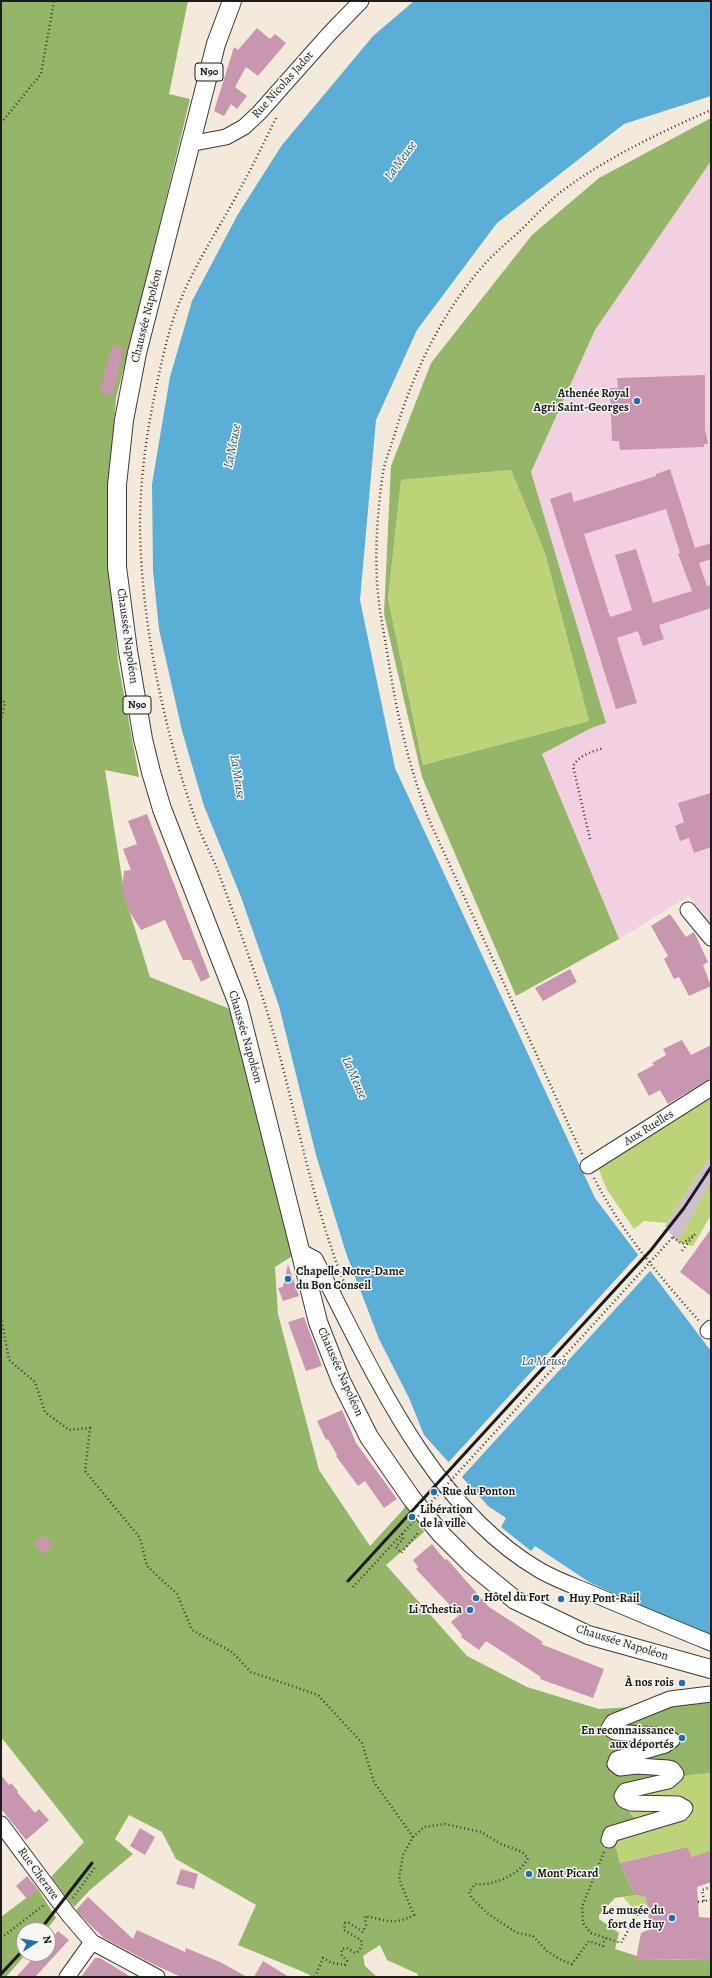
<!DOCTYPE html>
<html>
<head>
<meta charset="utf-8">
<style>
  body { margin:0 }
  #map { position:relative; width:712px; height:1978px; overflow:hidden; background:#f4eadb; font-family:Alegreya,serif }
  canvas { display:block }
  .frame { position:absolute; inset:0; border:2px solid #1c1c1c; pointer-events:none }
  .north { position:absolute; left:16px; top:1922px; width:40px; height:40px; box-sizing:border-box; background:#f6f6f2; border:1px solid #9f9f9c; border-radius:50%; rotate:78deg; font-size:11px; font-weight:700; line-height:16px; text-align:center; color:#1c1c1c }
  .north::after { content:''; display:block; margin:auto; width:14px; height:18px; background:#1f6fb2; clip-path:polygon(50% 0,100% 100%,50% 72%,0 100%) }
</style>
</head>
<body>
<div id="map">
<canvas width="712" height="1978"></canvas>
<div class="frame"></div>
<div class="north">N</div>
</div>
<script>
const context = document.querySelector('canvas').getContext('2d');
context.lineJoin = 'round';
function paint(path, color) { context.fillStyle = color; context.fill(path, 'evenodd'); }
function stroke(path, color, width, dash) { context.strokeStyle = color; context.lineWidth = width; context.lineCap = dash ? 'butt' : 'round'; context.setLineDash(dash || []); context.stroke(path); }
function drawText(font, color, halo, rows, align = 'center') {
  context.font = font + ' Alegreya,serif'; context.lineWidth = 3; context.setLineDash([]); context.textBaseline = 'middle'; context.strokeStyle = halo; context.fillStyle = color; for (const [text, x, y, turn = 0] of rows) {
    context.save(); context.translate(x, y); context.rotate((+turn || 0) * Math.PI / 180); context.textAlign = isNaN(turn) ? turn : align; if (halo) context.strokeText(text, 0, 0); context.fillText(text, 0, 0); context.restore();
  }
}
paint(new Path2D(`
  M711 161V927L689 896 619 939 542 754 591 727 606 723 531 472 595 330Z`), '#f1d0e2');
paint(new Path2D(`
  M711 1155V1181L677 1242 665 1226Z`), '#cebed0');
paint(new Path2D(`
  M511 470 545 553 589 721 423 765 388 599 401 480Z
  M711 1097V1155L667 1223 644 1221 634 1229 607 1190 599 1170 603 1162Z
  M711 1181V1215L693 1246 677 1242Z
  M711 1773V1850L692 1857 686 1847 620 1863 613 1837 636 1820 623 1804 619 1792 690 1775Z
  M635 1895 647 1897V1904L632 1907 623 1897Z`), '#bcd378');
paint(new Path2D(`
  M1 1H188L169 94 190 99 138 314 116 398 109 484V558L118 662 139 777 105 770 125 897 150 977 230 1009 294 1255 275 1267 278 1314 319 1470 370 1546 410 1502 424 1532 386 1565 467 1656 527 1687 599 1709 711 1702V1773L690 1775 619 1792 623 1804 636 1820 613 1837 620 1863 635 1895 615 1898 599 1915V1919L619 1933 615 1949 637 1956V1959L711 1960V1977H417L418 1974 387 1960 380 1945 363 1956 365 1966 377 1977H309L310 1975 301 1971 238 1945 256 1905 176 1859 162 1832 129 1815 115 1839 133 1854 90 1890 74 1907 51 1877 84 1842 1 1737Z
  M711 118V161L595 330 531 472 606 723 591 728 542 754 619 939 516 996 422 777 384 614 391 466 431 363 532 235 599 178ZM511 470 545 553 589 721 423 765 388 599 401 480Z
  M38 1889 56 1918 46 1930H24V1954H26L6 1977H1V1917Z`), '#95b568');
paint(new Path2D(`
  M414 1H711V96L624 124 497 223 417 330 376 420 360 600 395 768 595 1198 711 1351V1638L589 1582 535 1546 531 1551 501 1527 506 1518 488 1506 424 1435 409 1398 379 1339 346 1253 316 1155 279 1006 241 897 204 806 182 731 159 629 153 571 152 484 170 377 192 301 238 214 282 145 373 36Z`), '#5bafd7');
paint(new Path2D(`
  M639 1254 651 1270 460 1479 446 1465Z`), '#f4eadb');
paint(new Path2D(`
  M257 28 270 39 275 34 286 43 258 76 246 67 235 87 247 96 237 109 231 104 224 116 214 111 234 47 238 50Z
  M112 345 124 348 112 395 100 392Z
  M705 375V429L708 444H704V447L620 450 619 441H612L610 388H618L617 378Z
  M670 469 695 548 711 543V559L699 563 707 586 711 585V608L659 625 664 639 643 646 638 631 617 638 637 703 616 709 550 499 571 492 574 502 656 476V474ZM666 509 680 553 678 554 692 591 653 603 636 549 615 555 632 610 610 617 584 534Z
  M711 793V847L694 853 689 838 680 841 675 826 684 822 678 803Z
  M147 814 210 977 201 982 191 960H183L165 920 141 930 129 911 122 889 124 871 131 870 123 849 137 844 128 821Z
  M670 914 686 937 694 932 708 962 703 965 711 986 689 996 679 977 674 979 664 959 668 956 651 926Z
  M570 969 577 982 543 1001 535 988Z
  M682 1040 691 1055 711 1045V1078L668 1104 660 1090 649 1096 637 1074 654 1065 652 1063 666 1055 663 1049Z
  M711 1229V1296L680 1272Z
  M288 1264 299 1296 283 1301 278 1288 283 1287Z
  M304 1317 322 1366 306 1371 288 1322Z
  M342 1410 356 1443 397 1499 384 1508 365 1481 358 1486 336 1456 337 1455 328 1439 326 1440 317 1421Z
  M43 1535 53 1545 44 1554 34 1544Z
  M432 1544 445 1560 447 1559 489 1607 543 1642 541 1644 604 1669 593 1698 540 1679 541 1677 486 1641 479 1650 461 1637 462 1635 451 1622 459 1615 416 1569 418 1567 413 1560Z
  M1 1775 9 1785 11 1783 18 1791 17 1792 35 1813 39 1809 49 1820 26 1840 1 1809Z
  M140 1828 155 1837 145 1855 130 1846Z
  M687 1847 692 1857 711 1850V1882L697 1887 699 1917 711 1918V1960L636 1959 641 1933 650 1929 646 1897 635 1895 620 1863Z
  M181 1869 198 1874 194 1889 176 1884Z
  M27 1876 38 1889 27 1899 16 1886Z
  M88 1897 133 1939 137 1930 185 1952 186 1948 220 1962 247 1977H181L151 1963 104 1938 87 1922 76 1910Z
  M58 1931 69 1940 35 1977H16L37 1954H48V1942Z
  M95 1958H100L131 1977H81Z
  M263 1961 268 1964 289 1977H254Z`), '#c896ae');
const minor = new Path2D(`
  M189 144 226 137 244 127 259 113 330 33 361 1
  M688 910 711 938
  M588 1166 711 1088
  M300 1251 315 1259C371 1367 431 1508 541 1571 557 1580 574 1586 591 1593 631 1610 671 1627 711 1643
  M708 1331 711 1328
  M1 1824 68 1914 92 1942 157 1977
  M609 1840 611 1834 681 1813 685 1808 678 1804 631 1803 624 1800 622 1796 625 1791 668 1781 676 1774 672 1769 668 1768 637 1766 620 1768 615 1764 617 1759 665 1745 672 1740 665 1736 615 1732 609 1728 613 1722 670 1699 711 1694
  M67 1977 92 1942`);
const major = new Path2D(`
  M232 1 216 44 137 353 124 420 117 485V567L128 651 143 739 151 772 162 809 238 1004 318 1322 341 1381 369 1437 412 1499 441 1534 470 1563 515 1600 588 1635 711 1669`);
stroke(minor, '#3c3b39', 17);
stroke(major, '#3c3b39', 20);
stroke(new Path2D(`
  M276 118C264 142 253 166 240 189 219 229 193 266 177 309 169 329 164 352 159 374 148 424 140 474 140 526 141 622 164 731 196 821 202 838 211 854 218 871 234 915 251 960 265 1005 294 1096 308 1193 344 1282
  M1 123 41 74 54 1
  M1 698 5 703 1 718
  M590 839 573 766C581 754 591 752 604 748
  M582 1154 430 822C409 768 397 715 388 658 384 632 378 606 377 580 375 545 378 507 383 472 386 458 392 444 396 430 413 373 443 311 483 266 494 253 508 242 521 230 534 217 547 203 562 191 608 157 659 133 711 110
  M594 1178C621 1231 660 1277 700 1322
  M673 1237 682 1244 695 1234 681 1252
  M1 1317 9 1360 35 1382 45 1412 69 1430 90 1428 85 1471 140 1538 147 1566 177 1594 192 1630 232 1652 251 1672 318 1695 362 1743 374 1782 413 1837
  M402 1534 403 1539 396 1547 401 1553 419 1532
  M353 1587 402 1534
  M604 1852 582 1907 583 1923 591 1933 621 1943 637 1915 648 1912
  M73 1898 96 1866
  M704 1901 702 1890 711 1887
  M698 1902 711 1900
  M1 1938 44 1905
  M315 1977 323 1958 332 1963 345 1965 347 1961 341 1954 342 1949 347 1948 355 1953 359 1951 362 1944 361 1940 344 1930 345 1923H349L363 1932 366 1925 365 1916C387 1920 393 1926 414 1915L399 1879 403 1855 413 1837 424 1827 445 1824 481 1832 501 1844 522 1852 528 1858C520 1875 493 1886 475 1884L469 1892 472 1898 487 1913 517 1933 533 1936 547 1951 561 1960 572 1964 589 1941 603 1946 605 1938`), '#3c3b39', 2.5, [1, 3]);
stroke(minor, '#fff', 15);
stroke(major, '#fff', 18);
stroke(new Path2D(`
  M348 1581 651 1250 684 1208 711 1167
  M40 1930 92 1863
  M1 1974 24 1949`), '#1c1c1c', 3);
stroke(new Path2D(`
  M402 1534 673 1237`), '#3c3b39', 2.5, [1, 3]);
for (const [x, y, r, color] of [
  [637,401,4,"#1f6fb2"],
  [288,1279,4,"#1f6fb2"],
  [434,1492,4,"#1f6fb2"],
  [412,1517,4,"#1f6fb2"],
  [476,1598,4,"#1f6fb2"],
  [561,1599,4,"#1f6fb2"],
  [470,1610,4,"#1f6fb2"],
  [682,1683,4,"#1f6fb2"],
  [682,1738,4,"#1f6fb2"],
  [529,1874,4,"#1f6fb2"],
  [672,1918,4,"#1f6fb2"]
]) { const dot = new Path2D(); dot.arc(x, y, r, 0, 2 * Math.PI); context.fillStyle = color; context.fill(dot); stroke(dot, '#f6f6f2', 1.5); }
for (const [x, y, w] of [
  [209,72,28],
  [137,705,28]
]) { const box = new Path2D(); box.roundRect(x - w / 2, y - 9, w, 18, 3); context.fillStyle = '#f6f6f2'; context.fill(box); stroke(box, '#1c1c1c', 1); }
drawText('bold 11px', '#1c1c1c', null, [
  ["N90",209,72],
  ["N90",137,705]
]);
drawText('12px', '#1c1c1c', '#f6f6f2', [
  ["Rue Nicolas Jadot",283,85,-48],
  ["Chaussée Napoléon",147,316,-76],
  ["Chaussée Napoléon",127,636,82],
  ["Chaussée Napoléon",245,1037,74],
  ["Aux Ruelles",649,1128,-32],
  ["Chaussée Napoléon",340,1372,66],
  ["Chaussée Napoléon",622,1643,17],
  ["Rue Cherave",38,1874,54]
]);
drawText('bold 12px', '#1c1c1c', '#f6f6f2', [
  ["Athenée Royal",629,394,"right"],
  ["Agri Saint-Georges",629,408,"right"],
  ["Chapelle Notre-Dame",296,1272],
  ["du Bon Conseil",296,1286],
  ["Rue du Ponton",442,1492],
  ["Libération",420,1510],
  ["de la ville",420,1524],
  ["Hôtel du Fort",484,1598],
  ["Huy Pont-Rail",569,1599],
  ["Li Tchestia",462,1610,"right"],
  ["À nos rois",674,1683,"right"],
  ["En reconnaissance",674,1731,"right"],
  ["aux déportés",674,1745,"right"],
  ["Mont Picard",537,1874],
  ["Le musée du",664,1911,"right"],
  ["fort de Huy",664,1925,"right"]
], 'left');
drawText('italic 13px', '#355767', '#f6f6f2', [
  ["La Meuse",401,161,-54],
  ["La Meuse",233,446,-79],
  ["La Meuse",237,777,81],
  ["La Meuse",354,1078,66],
  ["La Meuse",544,1362]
]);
</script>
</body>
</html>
